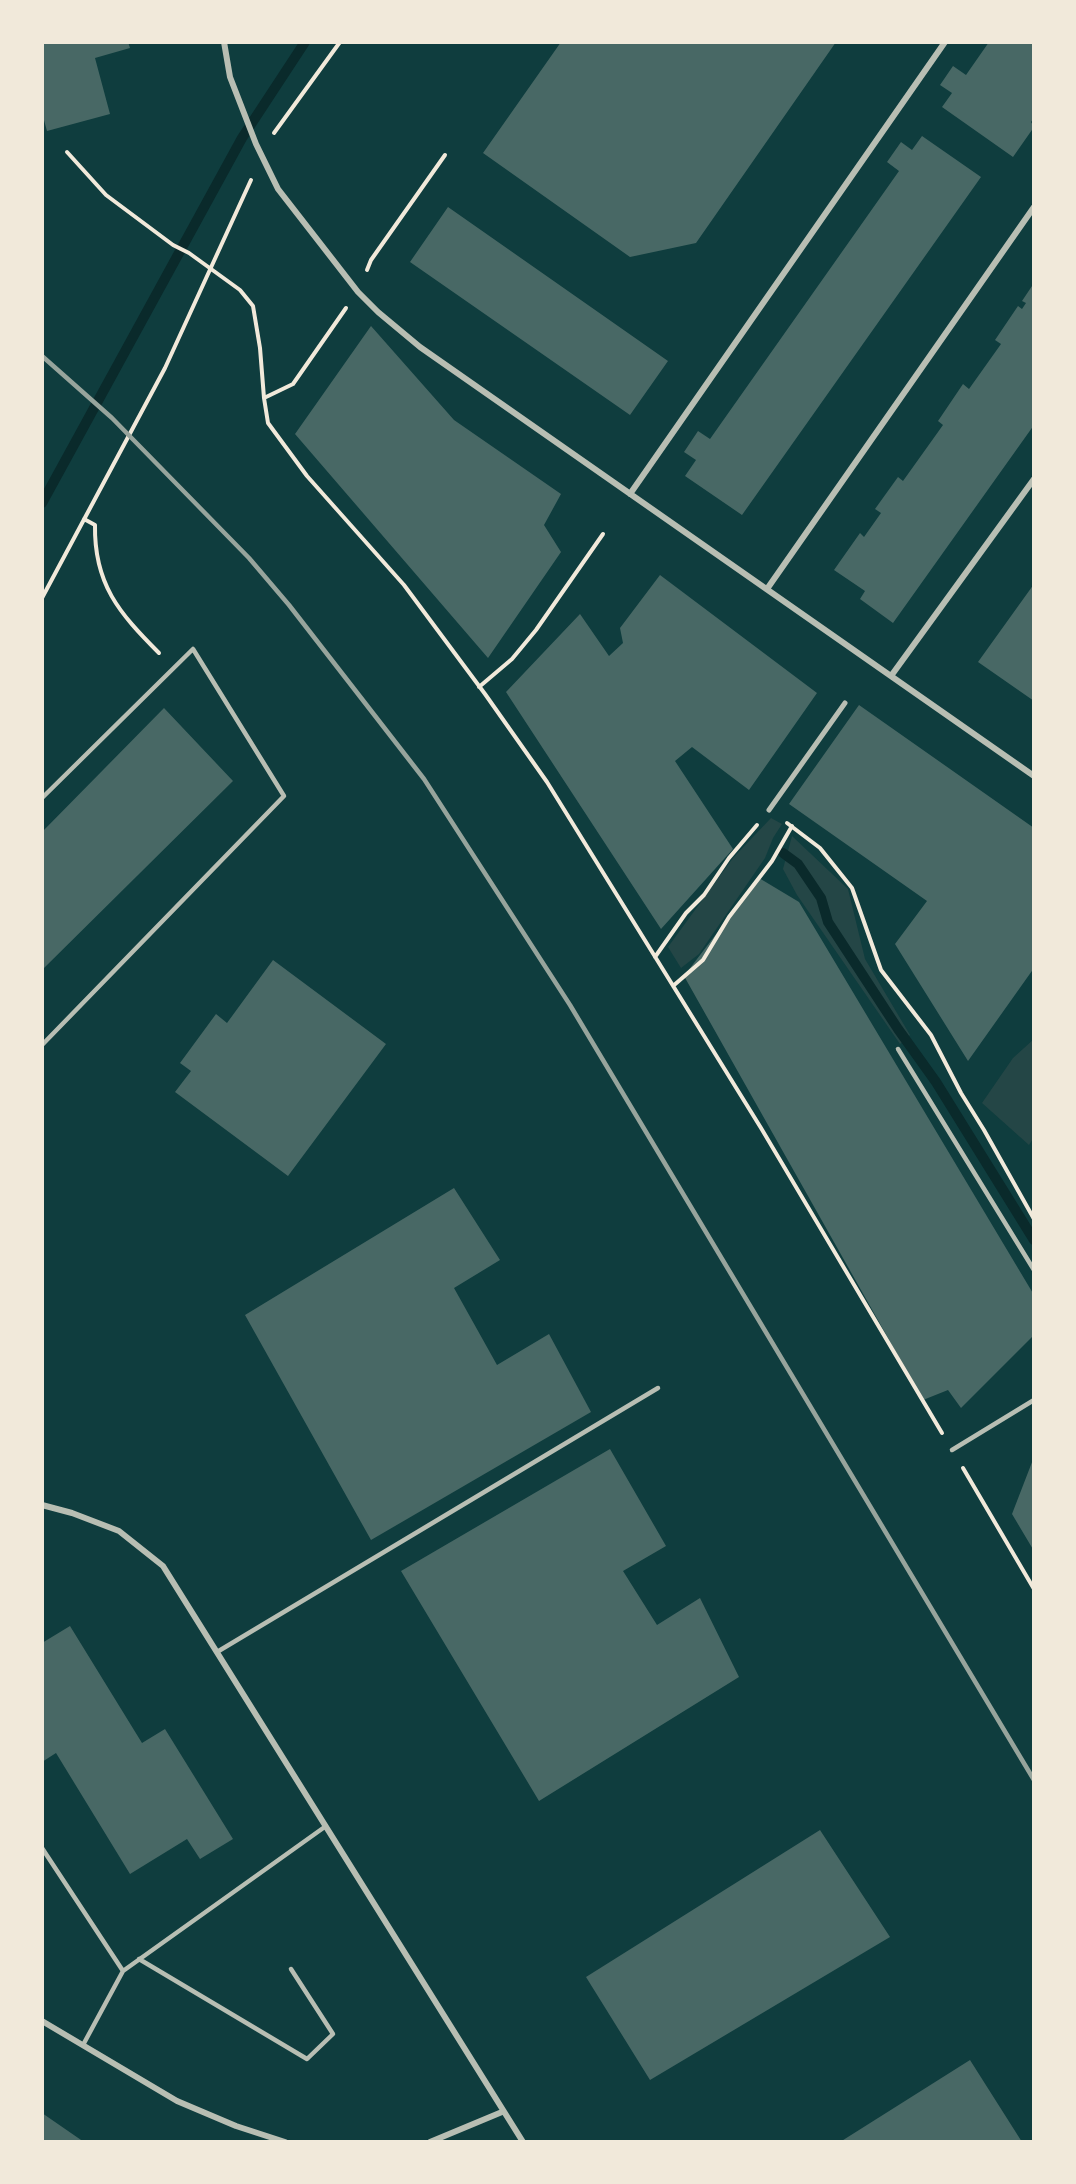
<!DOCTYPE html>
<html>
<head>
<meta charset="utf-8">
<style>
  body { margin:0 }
  #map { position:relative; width:1076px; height:2184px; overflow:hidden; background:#0f3d3e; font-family:"Source Sans 3",sans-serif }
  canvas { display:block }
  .frame { position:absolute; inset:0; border:44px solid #f1e9da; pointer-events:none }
</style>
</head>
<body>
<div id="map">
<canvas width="1076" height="2184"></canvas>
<div class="frame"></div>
</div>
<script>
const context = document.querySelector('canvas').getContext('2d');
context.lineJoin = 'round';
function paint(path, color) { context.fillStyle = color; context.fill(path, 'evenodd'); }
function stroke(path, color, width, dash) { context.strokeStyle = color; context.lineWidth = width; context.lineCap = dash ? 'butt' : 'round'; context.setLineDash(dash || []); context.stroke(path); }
paint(new Path2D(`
  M771 818 782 824 773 838 765 858 699 954 681 968 668 947 733 858Z
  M792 836 848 889 865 959 910 1035 900 1044 797 895 783 869Z
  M1034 1039V1137L1029 1145 982 1103 1013 1058Z`), '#244646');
stroke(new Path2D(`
  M42 503 242 138 305 42
  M783 853 798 864 821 898 828 922 898 1029 936 1082 1034 1240`), '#0a2a2b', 10);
paint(new Path2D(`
  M42 42H128L130 48 95 58 110 114 47 131 42 113Z
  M561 42H836L696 243 630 257 483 153Z
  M989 42H1034V118L1031 122 1034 127 1013 157 942 107 952 93 940 85 953 66 966 75Z
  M922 136 981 177 742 515 685 476 696 460 684 452 698 431 710 439 899 171 887 162 901 142 912 150Z
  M448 207 668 361 630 415 410 262Z
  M1034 283V425L893 623 860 599 865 591 834 570 860 533 864 537 881 513 875 509 898 477 903 481 943 425 938 421 963 384 969 389 1001 344 995 340 1018 306 1022 309 1026 303 1022 301Z
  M371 326 454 420 561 494 544 525 561 552 488 658 295 434Z
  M660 575 817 693 749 790 692 747 675 761 733 849 661 929 506 692 580 614 609 656 623 643 620 628Z
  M1034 584V701L978 662Z
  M859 705 1034 828V968L968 1061 895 944 927 901 789 804Z
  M164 708 233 781 42 970V832Z
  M759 878 799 902 1034 1295V1335L961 1408 948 1390 923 1400 684 976Z
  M273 960 386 1044 288 1176 175 1092 191 1071 180 1063 216 1014 227 1023Z
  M454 1188 500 1260 454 1288 497 1365 549 1334 591 1412 371 1540 245 1315Z
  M610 1449 666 1546 623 1571 657 1625 700 1598 739 1677 539 1801 401 1571Z
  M1034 1457V1551L1012 1514Z
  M70 1626 142 1743 165 1729 233 1839 200 1859 187 1839 130 1874 56 1753 42 1762V1643Z
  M820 1830 890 1937 650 2080 586 1977Z
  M970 2060 1022 2142H840Z
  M42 2113 84 2142H42Z`), '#486865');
stroke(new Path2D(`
  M274 133 340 42
  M67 152 106 195 173 245 189 253 240 290 253 306 260 348 264 398 268 423 307 476 404 585 485 694 547 782 761 1128 942 1433
  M367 270 371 260 445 155
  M264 398 293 384 346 308
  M84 519 95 525C94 584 119 613 159 653
  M42 598 165 368 251 180
  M479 687 512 659 536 630 603 534
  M787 823 820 848 852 888 881 970 931 1035 961 1093 984 1130 1034 1219
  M655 957 686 913 704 895 729 858 757 825
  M673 986 703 960 729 917 772 861 792 826
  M963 1468 1034 1589`), '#f1e9da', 4);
stroke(new Path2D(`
  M42 798 193 649 284 796 42 1045
  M898 1049 1034 1270
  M952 1450 1034 1400
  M217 1652 658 1388
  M42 1848 123 1971
  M139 1959 307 2059 333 2034 291 1969
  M83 2045 123 1971 326 1826`), '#b8beb3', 4.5);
stroke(new Path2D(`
  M769 810 845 703`), '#b8beb3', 5);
stroke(new Path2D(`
  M224 42 230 77 256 144 278 189 358 292 378 312 420 347 1034 776
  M630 494 945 42
  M767 589 1034 207
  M891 676 1034 479
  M42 1505 72 1513 119 1531 163 1566 523 2142
  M42 2021 177 2101 236 2126 285 2142
  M430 2142 502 2112`), '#b8beb3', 6);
stroke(new Path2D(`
  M42 356 112 418 249 558 289 605 424 779 570 1005 1034 1780`), '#97a49c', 4.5);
</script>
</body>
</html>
